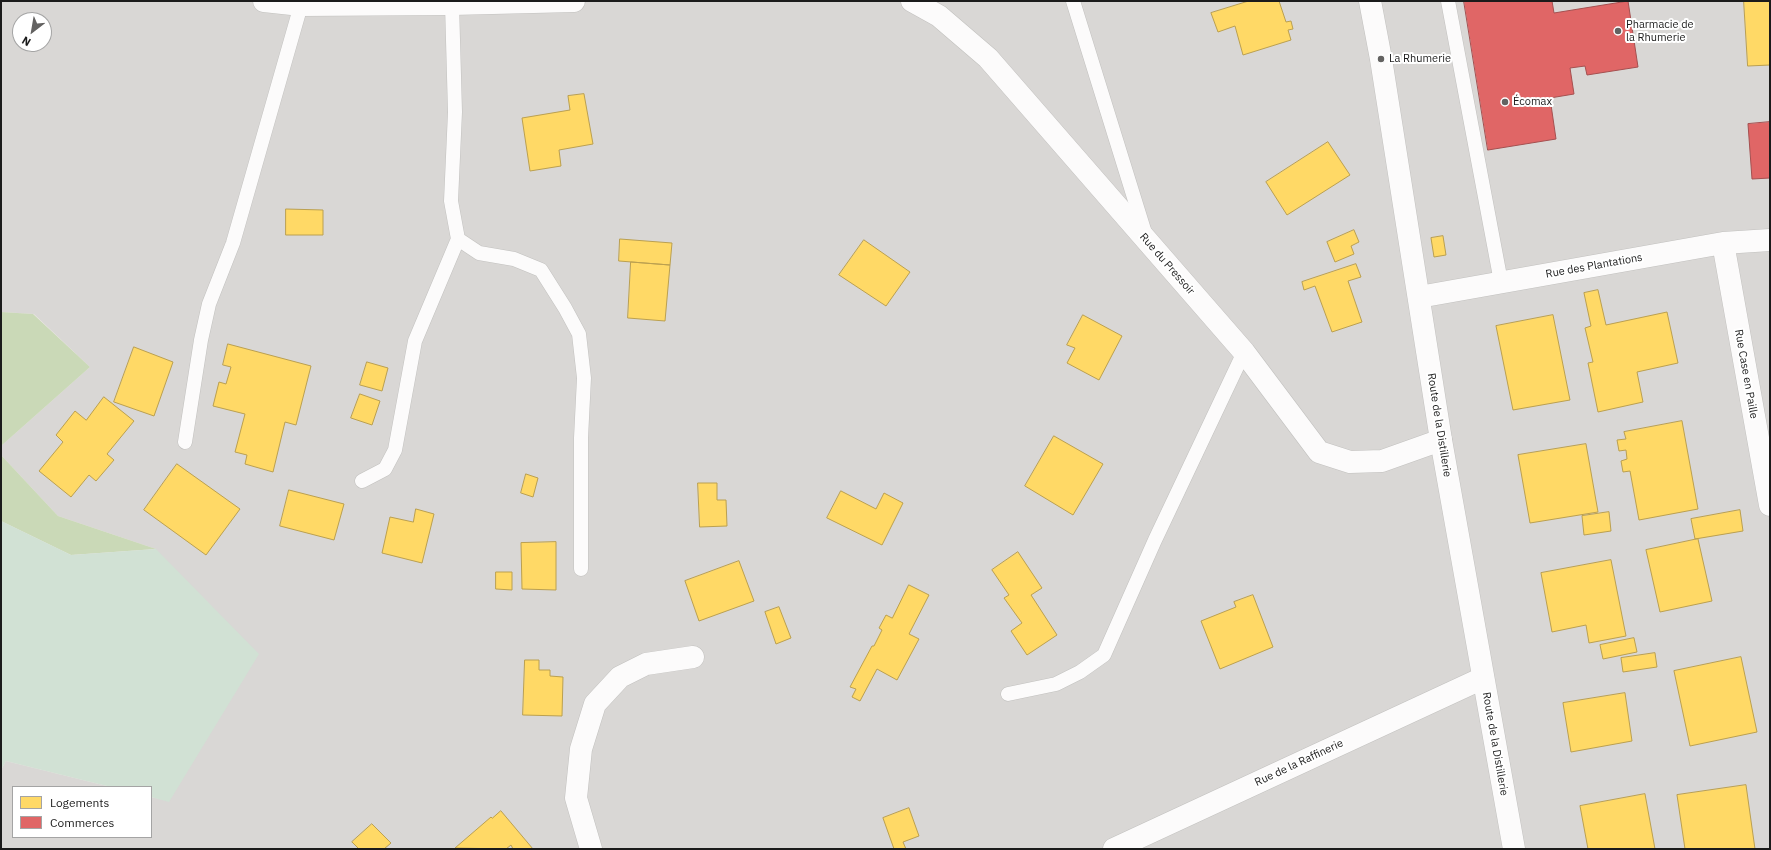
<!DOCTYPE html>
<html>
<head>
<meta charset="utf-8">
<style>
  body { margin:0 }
  #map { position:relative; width:1771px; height:850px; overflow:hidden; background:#eae7e3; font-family:"IBM Plex Sans",sans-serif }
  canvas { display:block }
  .frame { position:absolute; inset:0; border:2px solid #1b1b1b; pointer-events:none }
  .legend { position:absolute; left:12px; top:786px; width:140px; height:52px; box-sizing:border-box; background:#fff; border:1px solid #a4a4a4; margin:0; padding:5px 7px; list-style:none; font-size:12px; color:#1b1b1b }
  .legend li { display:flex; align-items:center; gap:8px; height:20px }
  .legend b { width:20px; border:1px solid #a4a4a4 }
  .north { position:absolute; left:12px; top:12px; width:40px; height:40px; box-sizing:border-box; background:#fff; border:1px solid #a4a4a4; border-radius:50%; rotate:211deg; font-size:11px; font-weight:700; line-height:16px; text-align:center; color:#1b1b1b }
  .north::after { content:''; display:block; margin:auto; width:14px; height:18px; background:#636261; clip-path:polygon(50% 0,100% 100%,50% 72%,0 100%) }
</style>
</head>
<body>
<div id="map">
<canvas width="1771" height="850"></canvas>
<div class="frame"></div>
<ul class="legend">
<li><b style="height:11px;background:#ffd966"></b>Logements</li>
<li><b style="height:11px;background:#e06666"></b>Commerces</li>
</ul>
<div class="north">N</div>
</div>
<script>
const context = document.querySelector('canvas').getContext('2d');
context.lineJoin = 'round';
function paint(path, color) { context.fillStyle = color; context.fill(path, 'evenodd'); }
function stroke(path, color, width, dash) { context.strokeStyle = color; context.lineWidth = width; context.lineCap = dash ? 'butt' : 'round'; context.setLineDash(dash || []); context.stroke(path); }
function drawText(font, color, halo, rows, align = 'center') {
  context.font = font + ' "IBM Plex Sans",sans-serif'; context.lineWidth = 4; context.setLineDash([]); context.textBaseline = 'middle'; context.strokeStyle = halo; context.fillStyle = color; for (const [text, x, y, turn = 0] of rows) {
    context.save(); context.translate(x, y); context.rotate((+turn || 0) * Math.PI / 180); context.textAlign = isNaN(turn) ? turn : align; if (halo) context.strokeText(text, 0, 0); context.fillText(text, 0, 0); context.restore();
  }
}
paint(new Path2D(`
  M1 1H1770V849H1V770L6 761 111 787H13V837H151V797L169 801 156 549 58 516 1 455V446L90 367 34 314 1 312ZM20 20H44V44H20Z`), '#d9d7d5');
paint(new Path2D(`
  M1 312 33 314 90 367 1 446Z
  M1 455 58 516 156 549 71 555 1 521Z`), '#cad9b7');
paint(new Path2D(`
  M1 521 71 555 156 549 259 654 169 802 151 797V787H111L6 761 1 770Z`), '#d1e1d4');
const homes = new Path2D(`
  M1249 1H1279L1286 22 1291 21 1293 29 1288 30 1291 40 1243 55 1235 26 1218 32 1211 13Z
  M1744 1H1770V65L1748 66Z
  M584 94 593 144 559 150 561 166 530 171 522 118 570 110 568 96Z
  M1328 142 1350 175 1287 215 1266 182Z
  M286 209 323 210V235H286Z
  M1354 230 1359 242 1351 246 1354 254 1335 262 1327 242Z
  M1443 236 1446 255 1434 257 1431 238Z
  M620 239 672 243 670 265 619 261Z
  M864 240 910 272 886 306 839 275Z
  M631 262 670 265 665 321 628 318Z
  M1356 264 1361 277 1348 281 1362 322 1332 332 1315 286 1304 290 1302 282Z
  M1598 290 1606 325 1667 312 1678 363 1637 372 1643 402 1598 412 1588 363 1593 362 1585 328 1591 326 1584 293Z
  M1083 315 1122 336 1099 380 1067 363 1075 348 1067 345Z
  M1553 315 1570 400 1513 410 1496 326Z
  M228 344 311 366 296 425 285 422 273 472 245 464 247 455 235 452 245 414 213 406 219 382 226 384 231 367 223 365Z
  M134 347 173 362 154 416 114 402Z
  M367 362 388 368 382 391 360 385Z
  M360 394 380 401 372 425 351 418Z
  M104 397 134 421 107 454 114 460 96 481 89 475 71 497 39 471 63 442 56 435 75 411 86 420Z
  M1682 421 1698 509 1639 520 1630 471 1623 472 1621 461 1627 459 1626 450 1619 451 1617 440 1626 439 1624 432Z
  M1054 436 1103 464 1073 515 1025 486Z
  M1586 444 1598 512 1530 523 1518 455Z
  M177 464 240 509 206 555 144 510Z
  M526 474 538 478 533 497 521 493Z
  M698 483H717V500H726L727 526 700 527Z
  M289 490 344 504 334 540 280 526Z
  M841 491 876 509 884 493 903 503 882 545 827 518Z
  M416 509 434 514 422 563 382 553 390 517 413 522Z
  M1740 510 1743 531 1695 539 1691 519Z
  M1609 512 1611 531 1584 535 1582 516Z
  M1698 539 1712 601 1660 612 1646 550Z
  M556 542V590L522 589 521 543Z
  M1018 552 1042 588 1031 595 1057 635 1027 655 1011 631 1022 623 1004 598 1009 595 992 570Z
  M1611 560 1626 636 1589 643 1586 625 1552 632 1541 573Z
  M739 561 754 601 699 621 685 581Z
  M496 572H512V590L496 589Z
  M909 585 929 595 909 634 919 639 897 680 877 669 860 701 852 697 856 689 850 687 872 646H874L882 630 879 628 886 615 892 618Z
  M1253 595 1273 647 1220 669 1201 621 1236 607 1234 602Z
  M779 607 791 638 776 644 765 612Z
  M1634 638 1637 652 1603 659 1600 645Z
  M1655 653 1657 667 1623 672 1621 658Z
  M1741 657 1757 732 1690 746 1674 671Z
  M525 660H539V670H550V676L563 677 562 716 523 715Z
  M1625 693 1632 741 1571 752 1563 703Z
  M1746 785 1755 849H1685L1677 795Z
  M1645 794 1655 849H1588L1580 806Z
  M909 808 919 836 903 842 906 849H894L883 818Z
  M501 811 533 849H513L511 845 506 849 455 848 491 817 492 818Z
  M372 824 391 843 384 849H359L352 842Z`);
paint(homes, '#ffd966');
stroke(homes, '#bba050', 1);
const shops = new Path2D(`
  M1464 1H1552L1554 13 1628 1 1638 67 1587 75 1585 66 1570 68 1574 94 1550 98 1556 139 1488 150Z
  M1770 122V178L1752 179 1748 124Z`);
paint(shops, '#e06666');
stroke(shops, '#a55050', 1);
const service = new Path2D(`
  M1073 1 1145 233
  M1448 1 1501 282
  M452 4 455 112 451 201 458 239 479 253 514 259 541 270 565 308 579 334 584 378 581 438V569
  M185 442 201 340 209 304 233 243 301 5
  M362 481 385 469 395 450 415 341 458 239
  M1008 694 1056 684 1080 672 1104 655 1155 540 1244 352`);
const minor = new Path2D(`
  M264 1 301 5 452 4 574 1
  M912 1 939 16 988 58 1244 352 1319 452 1350 462 1382 461 1441 440
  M1723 243 1770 505
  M1419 297 1723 243 1770 240
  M591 849 576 798 581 749 595 704 620 677 646 664 693 657
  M1114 849 1483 678`);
const tertiary = new Path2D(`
  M1370 1 1381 59 1441 440 1514 849`);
stroke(service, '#c2c1bf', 15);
stroke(minor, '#c2c1bf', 23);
stroke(tertiary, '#c2c1bf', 23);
stroke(service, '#fcfbfb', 14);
stroke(minor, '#fcfbfb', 22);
stroke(tertiary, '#fcfbfb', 22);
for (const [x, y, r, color] of [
  [1618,31,4,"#636261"],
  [1381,59,4,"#636261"],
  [1505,102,4,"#636261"]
]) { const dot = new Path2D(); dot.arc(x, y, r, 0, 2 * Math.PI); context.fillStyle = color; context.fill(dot); stroke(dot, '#fff', 1.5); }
drawText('11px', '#1b1b1b', '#fff', [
  ["Pharmacie de",1626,25],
  ["la Rhumerie",1626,38],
  ["La Rhumerie",1389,59],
  ["Écomax",1513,102]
], 'left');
drawText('11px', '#1b1b1b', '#fff', [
  ["Rue du Pressoir",1167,264,49],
  ["Rue des Plantations",1594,266,-10],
  ["Rue Case en Paille",1746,374,80],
  ["Route de la Distillerie",1439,425,81],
  ["Route de la Distillerie",1495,744,80],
  ["Rue de la Raffinerie",1299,763,-25]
]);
</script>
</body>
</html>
